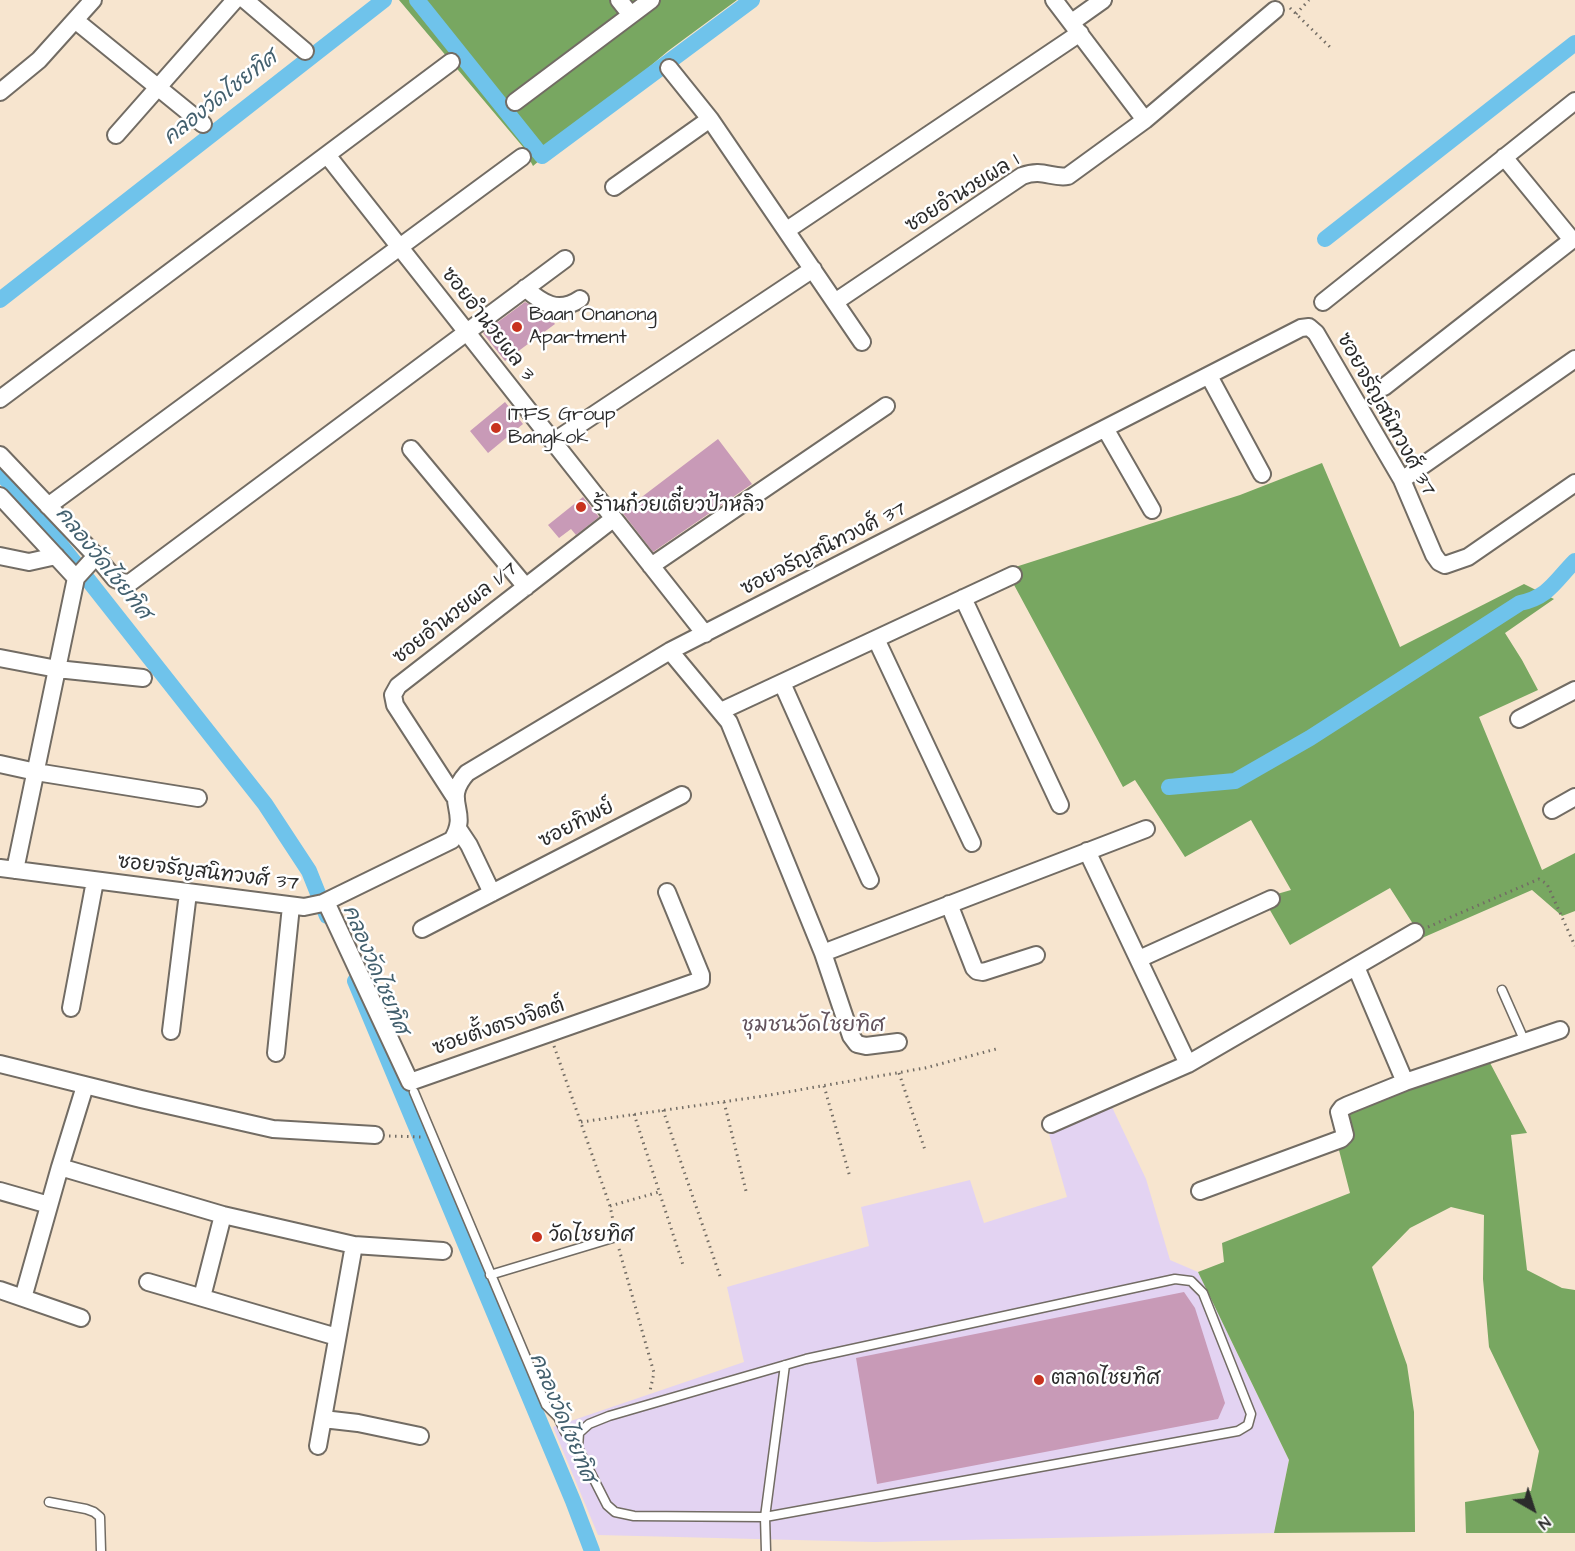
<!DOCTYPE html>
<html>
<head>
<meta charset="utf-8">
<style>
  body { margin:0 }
  #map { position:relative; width:1575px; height:1551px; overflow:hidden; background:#f7e5cf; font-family:"Architects Daughter",sans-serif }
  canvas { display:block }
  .north { position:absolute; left:1503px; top:1479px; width:60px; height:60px; -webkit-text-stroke:4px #fff; paint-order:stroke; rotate:141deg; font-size:16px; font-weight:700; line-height:24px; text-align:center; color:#2b2b2b }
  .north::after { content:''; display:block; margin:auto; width:21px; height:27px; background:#2b2b2b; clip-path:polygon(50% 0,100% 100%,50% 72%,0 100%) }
</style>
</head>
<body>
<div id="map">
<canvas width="1575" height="1551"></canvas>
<div class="north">N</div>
</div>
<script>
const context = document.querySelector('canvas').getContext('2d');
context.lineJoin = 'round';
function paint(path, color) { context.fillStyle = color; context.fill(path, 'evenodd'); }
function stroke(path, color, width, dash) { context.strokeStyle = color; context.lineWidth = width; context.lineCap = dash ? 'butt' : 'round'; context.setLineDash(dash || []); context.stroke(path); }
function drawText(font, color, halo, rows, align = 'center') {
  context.font = font + ' "Architects Daughter","Playpen Sans Thai",sans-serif'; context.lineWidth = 5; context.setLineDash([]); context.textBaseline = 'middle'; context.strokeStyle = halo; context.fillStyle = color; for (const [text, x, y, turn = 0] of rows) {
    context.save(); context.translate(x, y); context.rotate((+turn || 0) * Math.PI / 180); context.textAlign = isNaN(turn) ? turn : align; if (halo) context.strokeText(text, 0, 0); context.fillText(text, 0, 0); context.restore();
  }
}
paint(new Path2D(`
  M1112 1107 1146 1179 1170 1260 1198 1272 1289 1460 1274 1533 875 1542 598 1535 553 1427 744 1362 727 1287 869 1246 861 1207 970 1180 984 1223 1067 1197 1049 1134Z`), '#e3d3f2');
paint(new Path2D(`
  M399 0H737L668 51 533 166 523 147Z
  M1322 463 1400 647 1524 584 1554 599 1505 633 1522 660 1538 690 1479 717 1542 870 1575 853V911L1562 916 1532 890 1422 938 1390 888 1290 945 1263 898 1291 890 1251 820 1185 857 1135 780 1123 787 1006 570 1240 495Z
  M1489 1061 1527 1133 1511 1135 1527 1270 1562 1288 1575 1290V1533H1466L1465 1502 1531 1491 1539 1451 1489 1347 1483 1279 1484 1215 1451 1207 1410 1228 1372 1267 1407 1365 1414 1412 1415 1532 1274 1533 1289 1460 1198 1272 1224 1262 1222 1243 1350 1193 1330 1115Z`), '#78a761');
stroke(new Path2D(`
  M417 0 542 156 752 0
  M1325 239 1575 43
  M0 300 384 0
  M0 473 22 496 265 804 309 871 327 916
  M1169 787 1235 781 1310 738 1520 603C1549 597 1555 581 1575 561
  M355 981 573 1501 592 1551`), '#6fc3eb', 16);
paint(new Path2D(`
  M525 302 547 314 555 324 505 361 483 333Z
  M505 402 523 424 488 453 470 431Z
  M718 439 752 484 653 552 622 512Z
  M583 497 599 517 576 535 571 529 559 538 548 525Z
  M1184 1292 1195 1308 1225 1403 1218 1419 877 1484 856 1358Z`), '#c89ab7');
const service = new Path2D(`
  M1502 990 1525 1042
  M414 1092 546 1405 558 1417 565 1432 578 1448
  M490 1275 616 1237
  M1175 1279 1191 1281 1203 1293 1251 1414 1248 1425 1238 1431 765 1517 634 1516 615 1512 607 1505 578 1448 579 1433 589 1424 609 1416 806 1359Z
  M49 1502 86 1509 94 1512 100 1517 101 1551
  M766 1551 765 1517 785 1365`);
const minor = new Path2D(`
  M245 0 305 51
  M619 0 631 15
  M1054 0 1145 120
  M75 20 203 124
  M1072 22 1103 0
  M669 68 710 119 862 342
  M0 92 39 60 93 0
  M515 102 651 0
  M116 135 235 0
  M327 155 705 634
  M614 187 710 119
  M787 230 1080 33
  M525 288C542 303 558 314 580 299
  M835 302 1022 176C1043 168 1052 179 1068 176L1145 120 1275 10
  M1323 302 1575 101
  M1209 376 1262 474
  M1384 387 1572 240 1504 157
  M0 399 451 62
  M1106 430 1152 510
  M553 442 813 269
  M411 449 526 587
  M0 455 96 556 115 579 125 583 131 582 565 259
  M1402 480 1575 359
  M0 496 76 578
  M48 506 522 157
  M0 556 29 562 56 556
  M651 566 886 406
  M963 598 1060 805
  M876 639 972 843
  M670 651 729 722 823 953 851 1036 857 1044 866 1046 898 1042
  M0 658 57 669 143 678
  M782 683 870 880
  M721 711 1013 575
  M1519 719 1575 690
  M0 764 36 772 198 798
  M454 796 395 705 393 695 398 686 613 519
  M1552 810 1575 797
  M459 830 469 845 492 893
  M1087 851 1188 1064
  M0 868 304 907 323 903 452 840C471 810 441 802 467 773L670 651 1301 328 1309 327 1316 333 1402 480 1434 555 1439 562 1445 565 1468 557 1575 483
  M15 870 76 578 96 556
  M326 902 410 1082 701 980V975L667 892
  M949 904 974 968 977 971 983 972 1036 955
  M422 929 682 795
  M823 953 1146 829
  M1139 959 1271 899
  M1356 967 1405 1082
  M71 1008 95 881
  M171 1031 188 893
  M276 1053 291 906
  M0 1064 141 1099 273 1129 375 1135
  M1051 1124 1188 1064 1415 932
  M60 1167 223 1215 354 1245 443 1251
  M0 1191 49 1205
  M1200 1191 1341 1139 1345 1135 1339 1112 1342 1108 1348 1105 1405 1082 1560 1030
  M148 1282 337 1337
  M0 1290 81 1318
  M202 1297 223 1215
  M23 1298 60 1167 85 1086
  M323 1419 358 1423 420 1436
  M318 1446 354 1245`);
stroke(service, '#726c64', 11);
stroke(minor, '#726c64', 20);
stroke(new Path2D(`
  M1290 8 1331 48
  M1296 14 1309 0
  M1428 927 1539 879 1547 884 1575 946
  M554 1046 610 1206 614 1225
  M899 1073 925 1150
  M824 1086 850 1177
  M724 1102 746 1191
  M663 1110 721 1279
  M634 1114 684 1268
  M581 1122 764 1096 925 1068 1000 1048
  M389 1136 422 1137
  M610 1206 659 1192
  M619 1249 654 1373 650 1391 648 1392`), '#726c64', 3, [1.5, 4.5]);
stroke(service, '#fff', 8);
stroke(minor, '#fff', 16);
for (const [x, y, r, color] of [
  [517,327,6,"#c8321e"],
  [496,428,6,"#c8321e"],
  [581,507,6,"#c8321e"],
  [537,1237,6,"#c8321e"],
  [1039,1380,6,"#c8321e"]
]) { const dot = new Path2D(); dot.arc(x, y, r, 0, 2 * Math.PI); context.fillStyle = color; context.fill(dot); stroke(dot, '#fff', 2); }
drawText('20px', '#2b2b2b', '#fff', [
  ["ซอยอำนวยผล 1",963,194,-32],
  ["ซอยอำนวยผล 3",487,325,52],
  ["ซอยจรัญสนิทวงศ์ 37",1385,415,61],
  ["ซอยจรัญสนิทวงศ์ 37",824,550,-27],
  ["ซอยอำนวยผล 1/7",456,614,-38],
  ["ซอยทิพย์",577,825,-27],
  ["ซอยจรัญสนิทวงศ์ 37",208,874,7],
  ["ซอยตั้งตรงจิตต์",499,1028,-19]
]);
drawText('20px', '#2b2b2b', '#fff', [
  ["Baan Onanong",529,316],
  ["Apartment",529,339],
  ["ITFS Group",508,416],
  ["Bangkok",508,439],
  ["ร้านก๋วยเตี๋ยวป้าหลิว",593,507],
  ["วัดไชยทิศ",549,1237],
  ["ตลาดไชยทิศ",1051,1380]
], 'left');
drawText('italic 21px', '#43606e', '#fff', [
  ["คลองวัดไชยทิศ",221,99,-38],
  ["คลองวัดไชยทิศ",102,564,51],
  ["คลองวัดไชยทิศ",374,970,67],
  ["คลองวัดไชยทิศ",561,1418,67]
]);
drawText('21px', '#62525c', '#fff', [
  ["ชุมชนวัดไชยทิศ",813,1027]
]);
</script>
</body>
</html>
